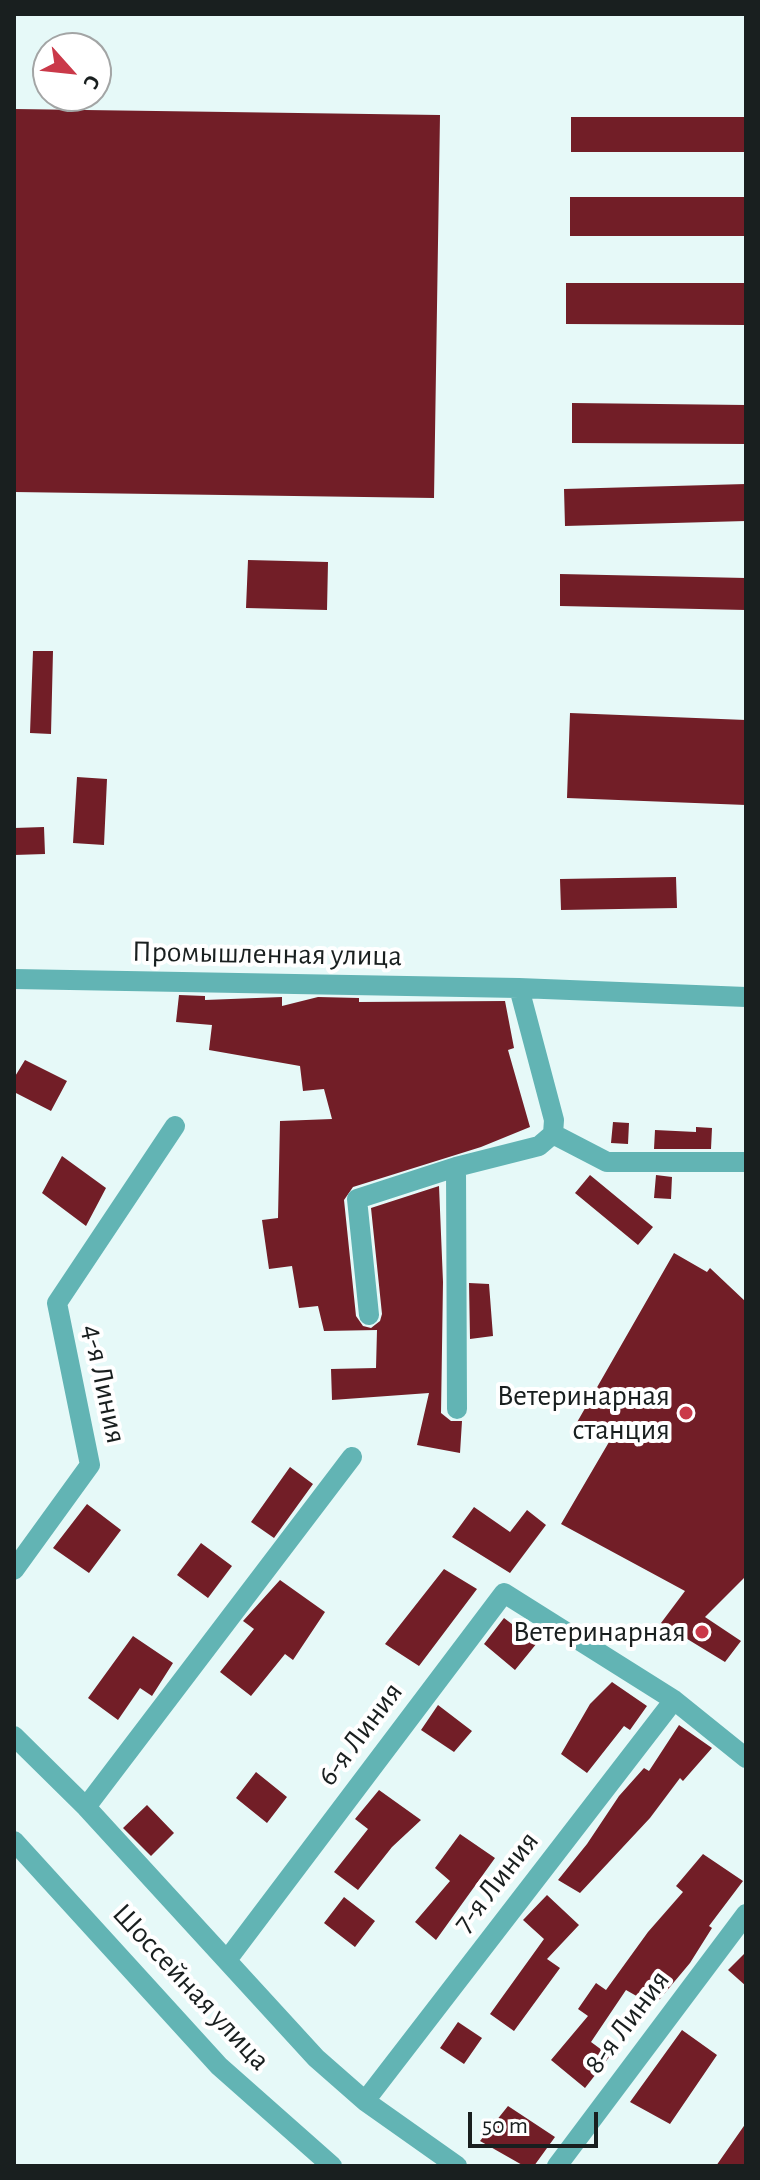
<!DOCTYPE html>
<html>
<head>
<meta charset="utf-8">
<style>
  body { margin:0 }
  #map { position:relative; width:760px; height:2180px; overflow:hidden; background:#e6f9f8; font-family:"Alegreya Sans",sans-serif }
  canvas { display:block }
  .frame { position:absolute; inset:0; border:16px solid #191f1f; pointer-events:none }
  .north { position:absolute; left:32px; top:32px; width:80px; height:80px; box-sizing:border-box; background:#fff; border:2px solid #a3a5a5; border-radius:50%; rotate:117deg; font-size:22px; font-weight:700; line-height:32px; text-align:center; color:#191f1f }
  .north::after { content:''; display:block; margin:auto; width:28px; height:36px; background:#ca3949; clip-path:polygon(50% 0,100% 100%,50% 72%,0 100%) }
  .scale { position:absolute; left:468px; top:2112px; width:130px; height:36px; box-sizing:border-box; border:4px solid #191f1f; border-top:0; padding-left:10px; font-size:24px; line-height:28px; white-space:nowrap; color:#191f1f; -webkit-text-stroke:6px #fff; paint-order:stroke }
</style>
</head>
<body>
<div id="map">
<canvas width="760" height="2180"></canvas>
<div class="frame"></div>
<div class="north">С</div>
<div class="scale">50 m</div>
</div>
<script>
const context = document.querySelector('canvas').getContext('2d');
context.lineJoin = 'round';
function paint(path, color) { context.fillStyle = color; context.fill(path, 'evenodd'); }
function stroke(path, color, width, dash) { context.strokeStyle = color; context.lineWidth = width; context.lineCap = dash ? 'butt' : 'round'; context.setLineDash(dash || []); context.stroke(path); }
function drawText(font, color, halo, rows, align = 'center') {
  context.font = font + ' "Alegreya Sans",sans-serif'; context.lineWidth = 8; context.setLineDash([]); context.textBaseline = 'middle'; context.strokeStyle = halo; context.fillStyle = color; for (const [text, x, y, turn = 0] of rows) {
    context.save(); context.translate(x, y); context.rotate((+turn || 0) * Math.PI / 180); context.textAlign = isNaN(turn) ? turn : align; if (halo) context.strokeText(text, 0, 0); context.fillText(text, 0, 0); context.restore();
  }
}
paint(new Path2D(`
  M14 109 440 115 434 498 14 492Z
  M571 117H746V152H571Z
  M570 197H746V236H570Z
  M566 283H746V325L566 324Z
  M572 403 746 405V444L572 443Z
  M746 484V521L565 526 564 489Z
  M248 560 328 562 327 610 246 608Z
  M560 574 746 578V610L560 606Z
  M33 651H53L51 734 30 733Z
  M570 713 746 720V805L567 798Z
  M77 777 107 779 104 845 73 843Z
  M44 827 45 854 14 855V828Z
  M676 877 677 908 561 910 560 879Z
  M179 995 205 996V1000L282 997V1006L318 997 359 998V1002L505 1001 514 1048 508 1050 530 1127 481 1147 353 1187 344 1200 356 1316 363 1326 371 1328 380 1321 382 1314 371 1208 439 1186 443 1282 441 1413 451 1421H462L460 1453 417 1445 429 1393 332 1400 331 1369 376 1368 377 1330 324 1331 318 1306 299 1308 292 1266 269 1269 262 1220 278 1218 280 1121 332 1119 324 1089 303 1091 300 1066 209 1050 212 1025 176 1022Z
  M25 1060 67 1081 51 1111 14 1092V1078Z
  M613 1122 629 1123 628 1144 611 1143Z
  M696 1127 712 1128 711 1149H654L655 1130 696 1132Z
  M62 1156 106 1188 86 1226 42 1193Z
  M590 1175 653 1227 638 1245 575 1193Z
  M656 1175 672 1177 671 1199 654 1198Z
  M674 1253 707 1272 710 1268 746 1302V1576L705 1617 741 1641 725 1662 661 1623 685 1591 561 1524 609 1442 576 1424Z
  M469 1283 489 1284 493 1336 470 1339Z
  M290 1467 313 1484 274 1538 251 1522Z
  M87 1504 121 1530 89 1573 53 1548Z
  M474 1507 510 1532 527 1510 546 1525 510 1573 452 1537Z
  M201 1543 232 1566 208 1598 177 1575Z
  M444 1569 477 1589 419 1666 385 1644Z
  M280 1580 325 1612 293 1660 285 1654 251 1696 220 1672 254 1629 243 1621Z
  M504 1618 537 1643 515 1670 484 1644Z
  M133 1636 173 1663 152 1696 140 1688 118 1720 88 1698Z
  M612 1682 647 1706 630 1730 624 1726 587 1773 561 1754 590 1704Z
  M438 1705 472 1731 454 1752 421 1730Z
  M679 1725 712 1748 683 1781 680 1778 650 1818 580 1893 558 1880 587 1844 619 1796 644 1768 649 1771Z
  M256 1772 287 1797 267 1823 236 1798Z
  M379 1790 421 1820 392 1847 358 1890 334 1872 368 1829 355 1819Z
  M147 1805 174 1833 151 1856 123 1828Z
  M460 1834 495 1858 436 1940 415 1922 450 1881 435 1868Z
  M703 1854 743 1881 709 1926 712 1928 690 1963 654 2006 626 1990 591 2042 610 2056 585 2088 551 2060 588 2016 578 2009 596 1983 606 1990 648 1932 683 1892 676 1886Z
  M547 1895 579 1925 547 1959 560 1968 514 2031 490 2014 544 1939 523 1920Z
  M344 1897 375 1921 355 1947 324 1923Z
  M746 1952V1986L728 1970Z
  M458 2022 482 2038 464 2064 440 2048Z
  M682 2030 717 2055 670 2124 630 2102Z
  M508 2106 555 2137 534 2166H524L480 2141Z
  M746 2123V2166H716Z`), '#721e27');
stroke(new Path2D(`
  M14 979 519 988 746 997
  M553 1134 607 1162H746
  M456 1167 457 1409
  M369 1315 357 1199 456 1167 539 1146 553 1134 554 1120 519 988
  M14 1570 90 1465 57 1303 175 1126
  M14 1736 86 1807 316 2058 365 2101 457 2166
  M86 1807 352 1457
  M14 1841 219 2066 332 2166
  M227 1960 504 1593 674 1700 746 1758
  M365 2101 674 1700
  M557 2166 746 1914`), '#62b4b4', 20);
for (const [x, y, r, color] of [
  [686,1413,8,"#ca3949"],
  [702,1632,8,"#ca3949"]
]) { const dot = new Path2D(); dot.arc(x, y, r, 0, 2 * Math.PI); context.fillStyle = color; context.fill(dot); stroke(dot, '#fff', 3); }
drawText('30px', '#191f1f', '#fff', [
  ["Промышленная улица",267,954,1],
  ["4-я Линия",104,1384,78],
  ["6-я Линия",360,1734,-53],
  ["7-я Линия",496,1882,-52],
  ["Шоссейная улица",191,1987,47],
  ["8-я Линия",627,2022,-53]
]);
drawText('30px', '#191f1f', '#fff', [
  ["Ветеринарная",670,1396],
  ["станция",670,1430],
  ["Ветеринарная",686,1632]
], 'right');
</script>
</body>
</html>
